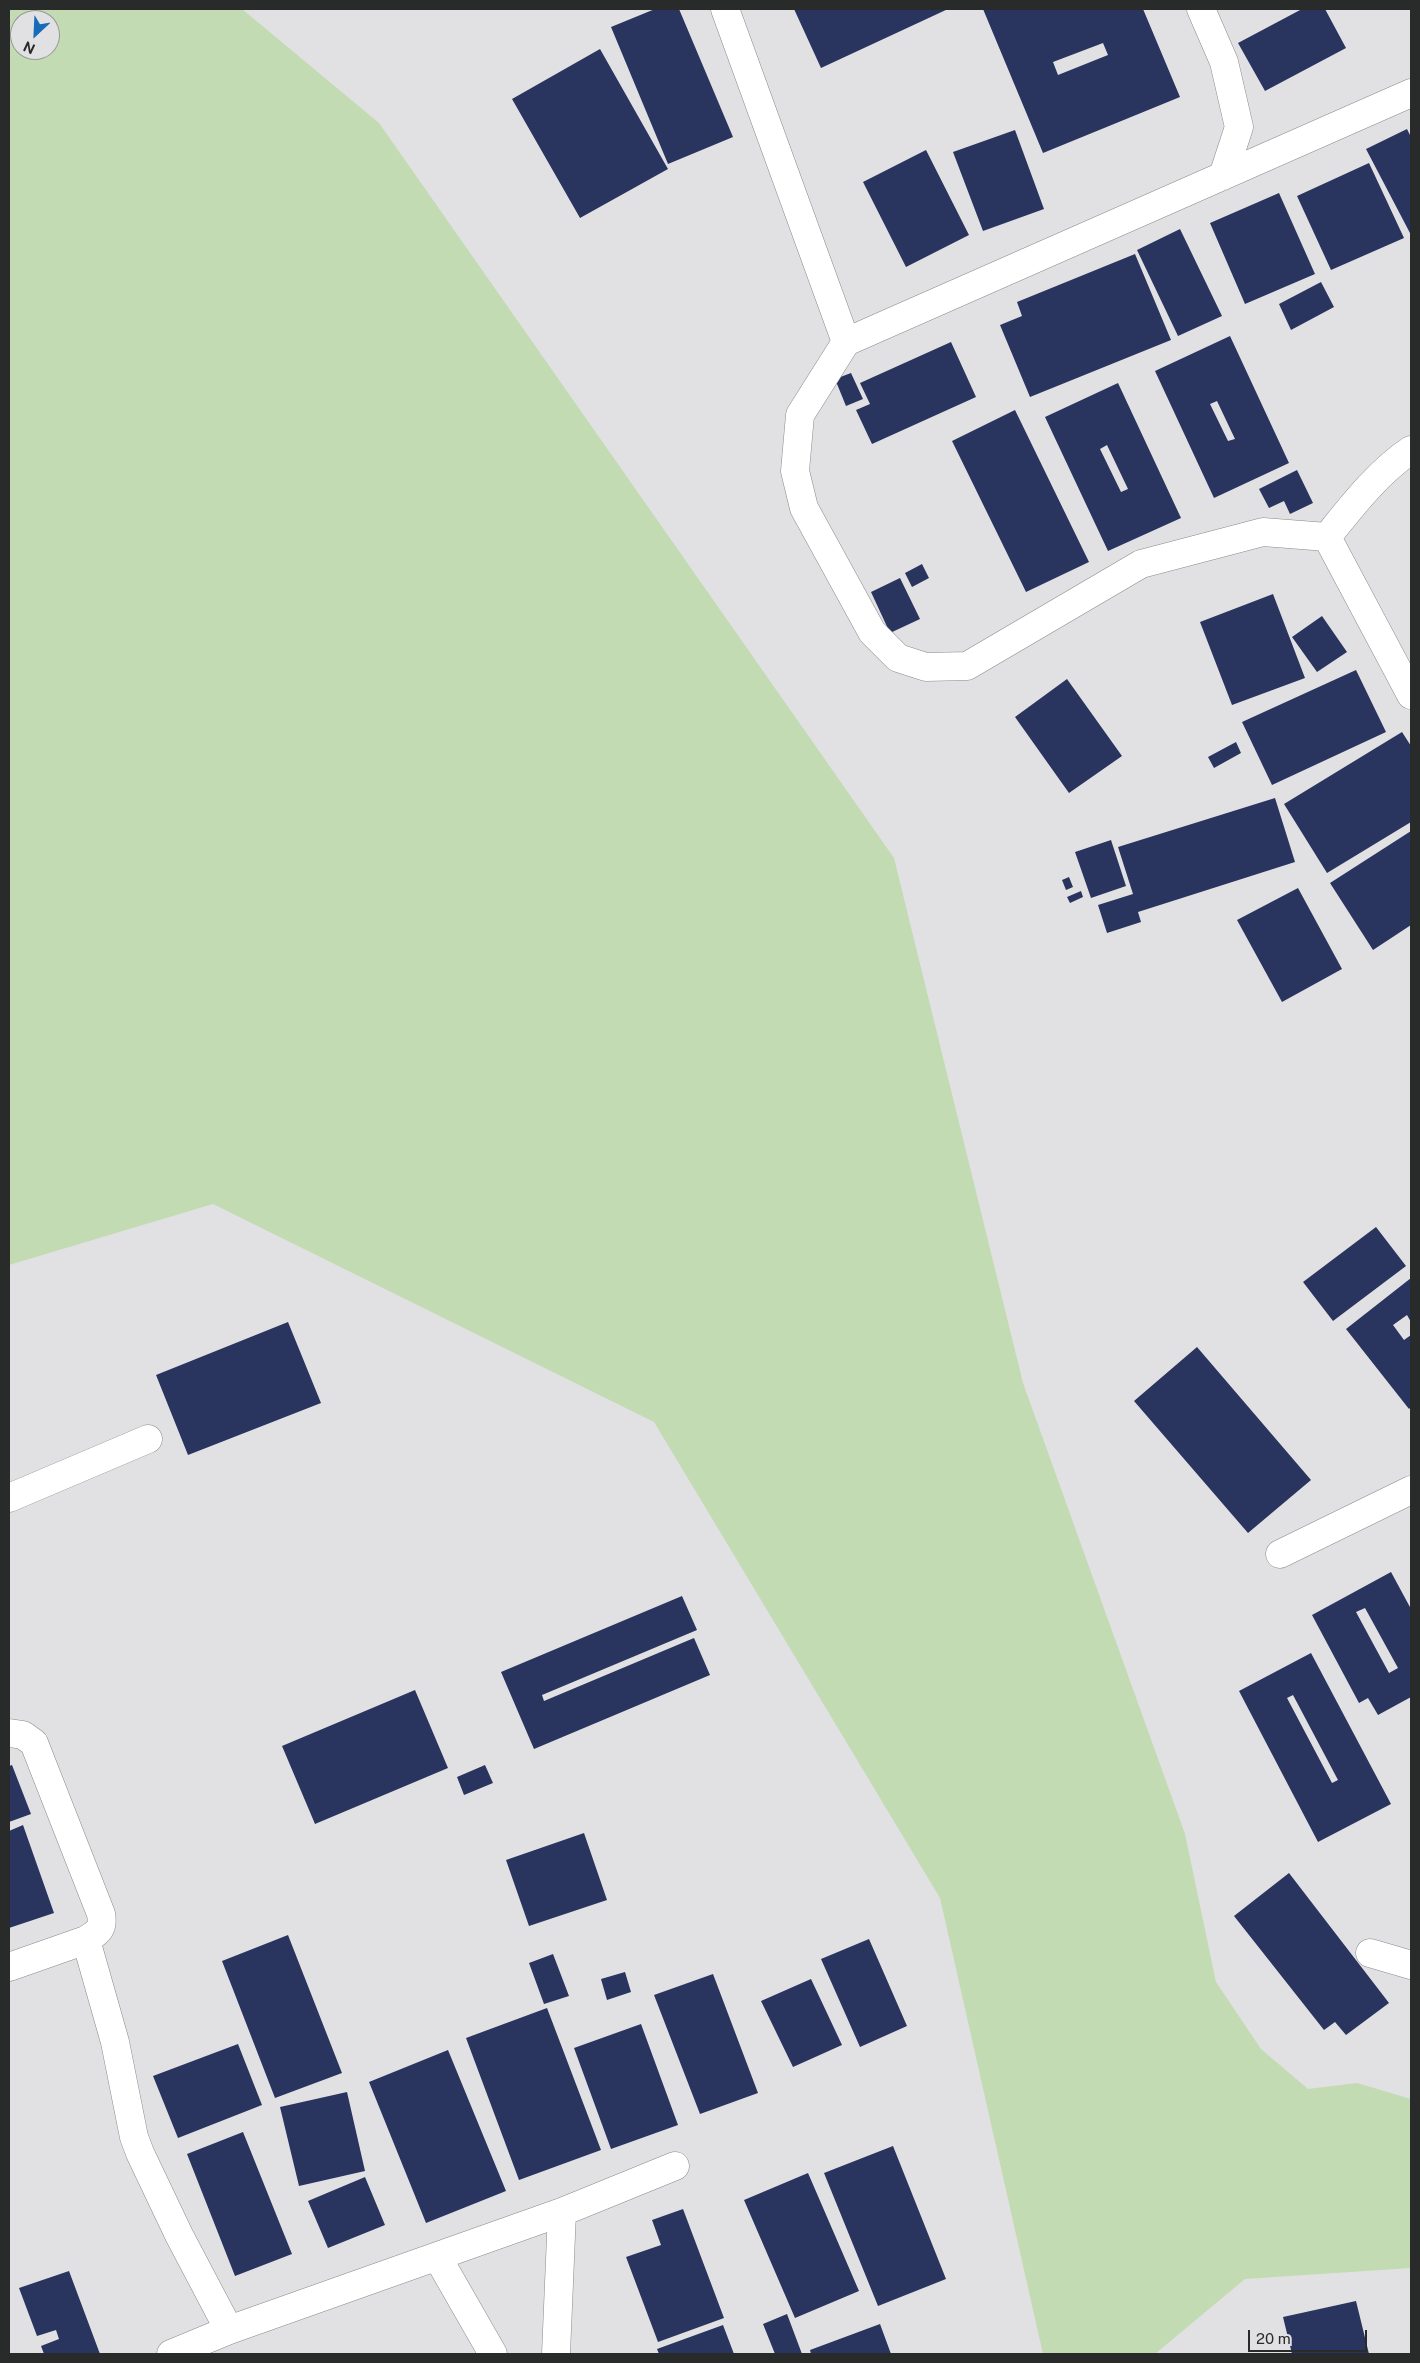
<!DOCTYPE html>
<html>
<head>
<meta charset="utf-8">
<style>
  body { margin:0 }
  #map { position:relative; width:1420px; height:2363px; overflow:hidden; background:#e1e1e3; font-family:"Public Sans",sans-serif }
  canvas { display:block }
  .frame { position:absolute; inset:0; border:10px solid #292a2a; pointer-events:none }
  .north { position:absolute; left:10px; top:10px; width:50px; height:50px; box-sizing:border-box; background:#e1e1e3; border:1px solid #979899; border-radius:50%; rotate:205deg; font-size:14px; font-weight:700; line-height:20px; text-align:center; color:#292a2a }
  .north::after { content:''; display:block; margin:auto; width:18px; height:22px; background:#166cb9; clip-path:polygon(50% 0,100% 100%,50% 72%,0 100%) }
  .scale { position:absolute; left:1248px; top:2330px; width:119px; height:22px; box-sizing:border-box; border:2px solid #292a2a; border-top:0; padding-left:6px; font-size:15px; line-height:18px; white-space:nowrap; color:#292a2a; -webkit-text-stroke:4px #e1e1e3; paint-order:stroke }
</style>
</head>
<body>
<div id="map">
<canvas width="1420" height="2363"></canvas>
<div class="frame"></div>
<div class="north">N</div>
<div class="scale">20 m</div>
</div>
<script>
const context = document.querySelector('canvas').getContext('2d');
context.lineJoin = 'round';
function paint(path, color) { context.fillStyle = color; context.fill(path, 'evenodd'); }
function stroke(path, color, width, dash) { context.strokeStyle = color; context.lineWidth = width; context.lineCap = dash ? 'butt' : 'round'; context.setLineDash(dash || []); context.stroke(path); }
paint(new Path2D(`
  M9 9H242L379 123 894 858 1023 1383 1185 1834 1216 1982 1261 2049 1308 2089 1357 2083 1411 2099V2268L1245 2279 1155 2354H1043L940 1898 654 1422 213 1204 9 1265ZM20 20H50V50H20Z`), '#c2dbb3');
paint(new Path2D(`
  M655 9H679L733 137 668 164 611 27Z
  M794 9H948L821 68Z
  M983 9H1143L1180 97 1043 153ZM1103 43 1108 55 1058 75 1053 62Z
  M1302 9H1325L1346 48 1265 91 1238 43Z
  M600 49 668 169 580 218 512 99Z
  M1407 129 1411 137V235L1366 149Z
  M1015 130 1044 209 983 231 953 152Z
  M926 150 969 235 906 267 863 182Z
  M1369 163 1404 238 1331 270 1297 196Z
  M1279 193 1315 274 1245 304 1210 223Z
  M1180 229 1222 316 1178 336 1137 250Z
  M1135 254 1171 340 1030 397 1000 325 1022 316 1017 302Z
  M1321 282 1334 307 1291 330 1279 304Z
  M1230 336 1289 463 1214 498 1155 371ZM1217 401 1235 439 1228 441 1210 404Z
  M951 342 976 397 872 444 856 410 870 404 860 383Z
  M851 373 863 399 846 406 835 379Z
  M1118 383 1181 518 1108 551 1045 417ZM1107 445 1128 489 1121 492 1100 449Z
  M1015 410 1089 562 1026 592 952 441Z
  M1297 470 1313 503 1290 514 1284 501 1269 508 1259 489Z
  M922 564 929 578 912 587 905 573Z
  M900 578 920 619 890 633 871 592Z
  M1273 594 1305 678 1232 705 1200 622Z
  M1322 616 1347 652 1317 672 1292 637Z
  M1356 670 1386 732 1272 785 1242 722Z
  M1067 679 1122 756 1069 793 1015 717Z
  M1402 732 1411 746V822L1327 873 1284 804Z
  M1236 742 1241 753 1214 768 1208 757Z
  M1275 798 1295 862 1138 912 1141 922 1107 933 1098 905 1133 894 1118 847Z
  M1411 831V925L1373 950 1330 883Z
  M1111 840 1126 886 1091 898 1075 852Z
  M1069 877 1073 887 1066 890 1062 880Z
  M1298 888 1342 969 1282 1002 1237 920Z
  M1081 891 1083 897 1070 903 1067 897Z
  M1376 1227 1406 1266 1333 1321 1303 1282Z
  M1411 1278V1322L1407 1315 1393 1325 1404 1340 1411 1335V1407L1409 1409 1346 1329Z
  M288 1322 321 1403 188 1455 156 1375Z
  M1197 1347 1311 1480 1248 1533 1134 1401Z
  M1391 1572 1411 1609V1697L1378 1715 1368 1698 1359 1703 1312 1615ZM1365 1608 1398 1668 1389 1673 1356 1612Z
  M682 1596 697 1630 542 1695 544 1701 694 1638 710 1675 534 1749 501 1672Z
  M1311 1653 1391 1804 1318 1842 1239 1691ZM1293 1695 1338 1780 1332 1783 1287 1698Z
  M415 1690 448 1768 315 1824 282 1746Z
  M12 1765 31 1814 9 1822V1766Z
  M485 1765 493 1783 464 1795 457 1777Z
  M23 1825 54 1913 9 1928V1831Z
  M584 1833 607 1900 529 1926 506 1860Z
  M1289 1873 1389 2003 1346 2035 1335 2022 1324 2030 1234 1916Z
  M288 1935 342 2073 275 2098 222 1961Z
  M869 1939 907 2026 860 2047 821 1959Z
  M553 1954 569 1996 544 2004 529 1963Z
  M625 1972 631 1992 607 2000 601 1979Z
  M713 1974 758 2093 700 2114 654 1995Z
  M811 1979 842 2045 793 2067 761 2001Z
  M547 2008 601 2150 519 2180 466 2038Z
  M641 2024 678 2125 611 2149 574 2048Z
  M238 2044 262 2105 178 2138 153 2076Z
  M448 2050 506 2191 426 2223 369 2082Z
  M347 2092 365 2171 299 2186 280 2107Z
  M243 2132 292 2254 235 2276 187 2154Z
  M893 2146 946 2279 878 2306 824 2173Z
  M808 2173 859 2291 795 2318 744 2200Z
  M365 2177 385 2225 328 2248 308 2201Z
  M683 2209 724 2318 658 2342 626 2257 661 2245 652 2220Z
  M69 2271 100 2354H44L41 2346 59 2339 56 2330 37 2336 19 2288Z
  M1356 2301 1369 2354H1292L1283 2317Z
  M787 2314 802 2354H775L763 2324Z
  M880 2324 891 2354H811L810 2350Z
  M723 2325 734 2354H659L657 2349Z`), '#29345f');
const minor = new Path2D(`
  M725 9 846 342 800 415 795 471 804 508 872 632 898 658 926 667 967 666 1141 564 1263 532 1327 537
  M1201 9 1224 62 1239 127 1223 176
  M846 342 1411 93
  M1327 537 1411 695
  M1327 537C1352 506 1378 472 1411 450
  M9 1498 148 1439
  M1280 1554 1411 1490
  M9 1733 23 1735 34 1743 101 1914C104 1929 98 1932 86 1940L115 2042 134 2137 140 2153 179 2235 229 2330
  M1370 1953 1411 1965
  M9 1967 86 1940
  M438 2258 493 2354
  M171 2354 229 2330 562 2212 675 2166
  M556 2354 562 2212`);
stroke(minor, '#8a8a8c', 29);
stroke(minor, '#fff', 28);
</script>
</body>
</html>
